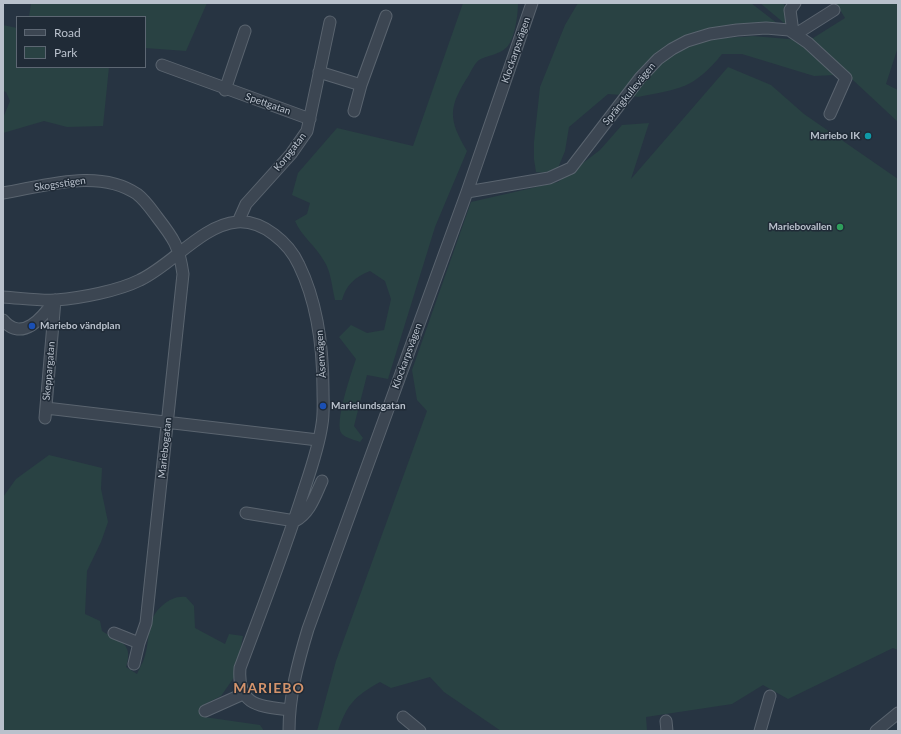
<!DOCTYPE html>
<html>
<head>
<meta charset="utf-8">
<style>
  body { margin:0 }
  #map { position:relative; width:901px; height:734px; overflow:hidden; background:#273442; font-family:Lato,sans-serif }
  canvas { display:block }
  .frame { position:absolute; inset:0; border:4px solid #b9c1cc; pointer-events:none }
  .legend { position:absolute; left:16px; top:16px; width:130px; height:52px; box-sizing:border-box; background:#202b37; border:1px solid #5d6773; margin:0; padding:5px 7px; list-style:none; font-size:12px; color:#b9c1cc }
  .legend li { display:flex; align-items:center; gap:8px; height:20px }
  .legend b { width:20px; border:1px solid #5d6773 }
</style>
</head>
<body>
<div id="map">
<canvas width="901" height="734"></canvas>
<div class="frame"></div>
<ul class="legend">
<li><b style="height:5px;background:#3c4652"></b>Road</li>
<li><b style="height:11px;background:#294243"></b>Park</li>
</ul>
</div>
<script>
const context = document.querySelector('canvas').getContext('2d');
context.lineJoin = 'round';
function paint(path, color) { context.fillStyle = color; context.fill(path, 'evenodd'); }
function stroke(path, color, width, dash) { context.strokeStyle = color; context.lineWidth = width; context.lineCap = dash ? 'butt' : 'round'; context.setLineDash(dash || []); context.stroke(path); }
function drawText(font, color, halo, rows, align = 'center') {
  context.font = font + ' Lato,sans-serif'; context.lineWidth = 3; context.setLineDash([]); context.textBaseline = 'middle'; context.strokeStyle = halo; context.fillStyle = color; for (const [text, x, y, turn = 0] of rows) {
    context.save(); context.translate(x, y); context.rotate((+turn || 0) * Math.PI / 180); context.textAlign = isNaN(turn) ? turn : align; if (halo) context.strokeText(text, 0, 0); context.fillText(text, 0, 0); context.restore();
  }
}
paint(new Path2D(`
  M31 3H207L186 51 145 48V17H29Z
  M463 3H518C518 14 515 39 507 47 499 55 488 55 479 60 475 63 471 71 469 75 448 107 448 119 467 151L435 227 388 379 367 375 354 426 363 438 360 442C355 440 346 438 342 434 333 425 352 371 356 359L339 337 351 325 367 333 384 330 391 299 385 281 370 271C355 277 346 285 342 300H335C332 288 331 271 324 261 316 246 302 237 295 221L307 214 310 203 292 195 298 173 337 128 413 146Z
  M578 3H751L778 24 685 37 622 95 608 94 569 127 565 151 558 168 544 173 536 172 534 159V142L540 87 565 25Z
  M760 3H783L791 16 790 24 784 23Z
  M836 3H898V47L886 84 898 90V122L810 40 845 18Z
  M3 25 17 28V67H109L103 126 67 127 44 121 3 133V118L10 101 6 92 3 91Z
  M752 36 800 40 835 75 814 76 742 54H722C694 89 679 89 638 97L632 96C649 76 670 48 697 41 714 37 734 38 752 36Z
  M728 67 771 85 804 114 898 179V650L893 648 788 699 763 685 732 704 646 717 647 731H501L444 692 430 677 391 688 380 682C355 696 347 704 338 731H317L336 661 427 411 417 400 412 370 471 202 558 182 600 150 622 125 649 123 631 179Z
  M49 455 102 468 101 489 108 522 101 542 87 571 85 614 100 621 102 631C119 642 134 642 126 667L137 674C139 669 142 664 144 659 151 640 145 619 163 605 170 599 177 596 186 597L194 606 195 628 225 644 229 634 243 636 235 676 221 696 201 706 204 717 260 725 264 731H3V497L16 479Z`), '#294243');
const minor = new Path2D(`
  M793 32 790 10 795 3
  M796 34 834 10
  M162 65 310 119
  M319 72 361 85 386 16
  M225 90 245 31
  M354 111 361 85
  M467 192 549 178 571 168 640 78 658 59 672 49 687 41 710 34 737 30 766 28 789 30 808 43 846 78 830 114
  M3 193C45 186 99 168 137 194 145 200 151 209 157 217 174 239 179 246 183 274L146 623 139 643 134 664
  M238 222 246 204 291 154 307 131 330 22
  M3 297C20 298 40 301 56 300 81 298 118 291 140 280 172 265 202 225 237 222 263 220 289 243 299 265 318 304 323 347 323 390 323 401 324 413 322 424 319 446 311 469 304 490 285 550 262 609 240 668 237 706 259 706 290 710
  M3 320C22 343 43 317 54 301
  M46 408 318 440
  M45 418 55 300
  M246 513 295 521C310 513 315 496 322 481
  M114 633 139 643
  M205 711 243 694
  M403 717 420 731
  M666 721 667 731
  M289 731C289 696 298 662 308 629L467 192 532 3
  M760 731 770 696
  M876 731 898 713`);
stroke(minor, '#5a646f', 13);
stroke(minor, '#3c4652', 11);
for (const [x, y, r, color] of [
  [868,136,4,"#0f9aa8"],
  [840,227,4,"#2e9e5b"],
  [32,326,4,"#1a4fb4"],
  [323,406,4,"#1a4fb4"]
]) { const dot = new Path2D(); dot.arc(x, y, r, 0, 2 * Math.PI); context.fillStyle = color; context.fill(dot); stroke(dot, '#202b37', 1.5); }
drawText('10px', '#b9c1cc', '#202b37', [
  ["Klockarpsvägen",516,50,-71],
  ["Sprängkullevägen",629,94,-51],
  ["Spettgatan",268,104,19],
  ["Korpgatan",290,152,-52],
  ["Skogsstigen",60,184,-8],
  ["Åsenvägen",321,354,-94],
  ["Klockarpsvägen",407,356,-70],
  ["Skeppargatan",49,371,-85],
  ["Mariebogatan",165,448,-84]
]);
drawText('bold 10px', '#b9c1cc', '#202b37', [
  ["Mariebo IK",860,136],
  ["Mariebovallen",832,227],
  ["Mariebo vändplan",40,326,"left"],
  ["Marielundsgatan",331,406,"left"]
], 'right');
context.letterSpacing = '1px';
drawText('bold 14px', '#d4936b', '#202b37', [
  ["MARIEBO",269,688]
]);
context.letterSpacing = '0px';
</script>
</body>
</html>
